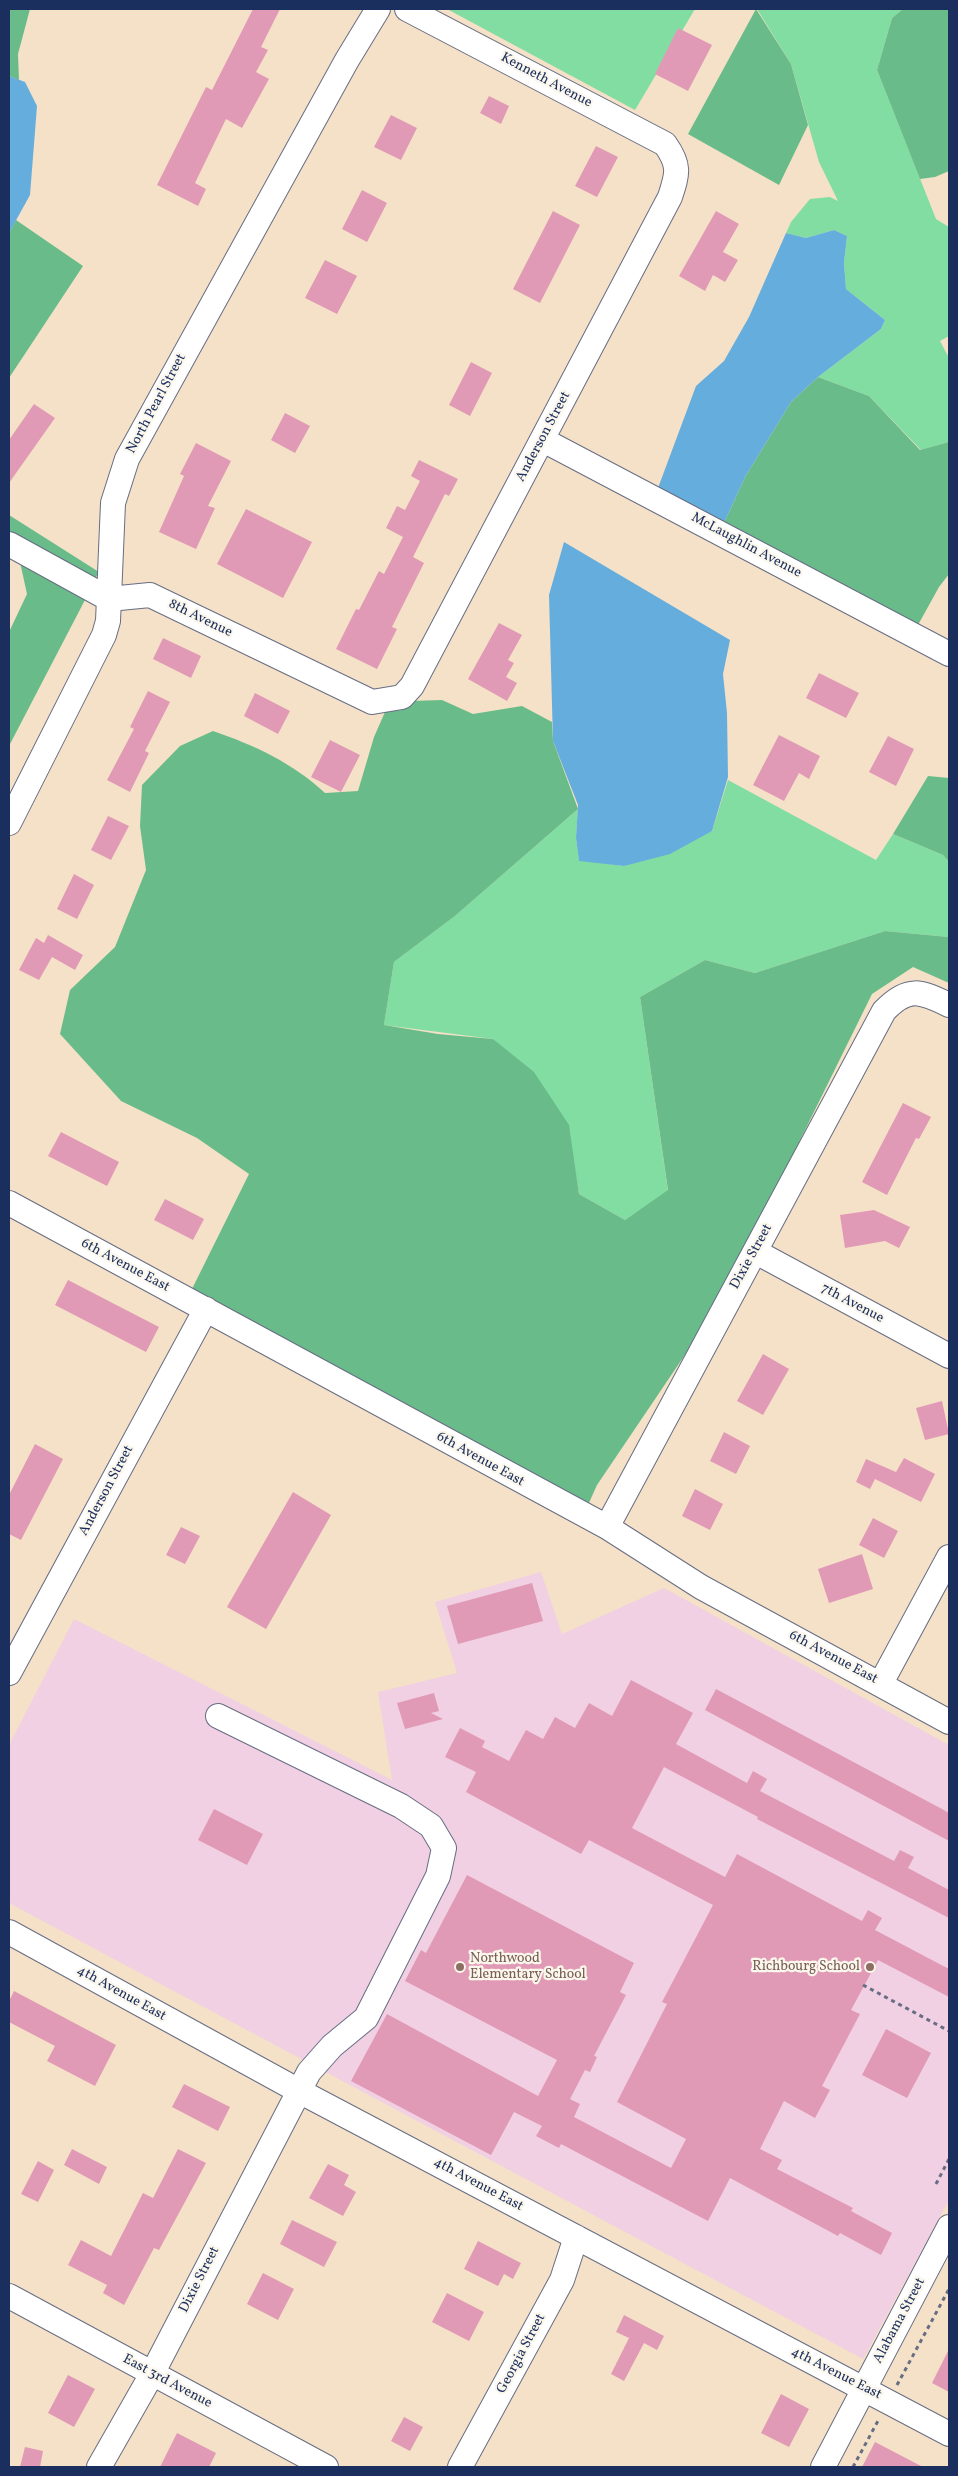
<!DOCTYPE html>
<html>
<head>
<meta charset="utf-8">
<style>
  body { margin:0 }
  #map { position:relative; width:958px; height:2476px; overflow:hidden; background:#f5e1c7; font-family:Vollkorn,serif }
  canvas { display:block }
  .frame { position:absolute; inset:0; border:10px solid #1b2f5e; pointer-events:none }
</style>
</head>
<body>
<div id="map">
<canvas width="958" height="2476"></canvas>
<div class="frame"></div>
</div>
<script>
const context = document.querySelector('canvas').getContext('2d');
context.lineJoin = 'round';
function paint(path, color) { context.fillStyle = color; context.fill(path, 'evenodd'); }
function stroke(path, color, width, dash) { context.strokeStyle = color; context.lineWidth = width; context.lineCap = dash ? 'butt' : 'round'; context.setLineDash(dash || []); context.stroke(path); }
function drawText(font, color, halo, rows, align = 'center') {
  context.font = font + ' Vollkorn,serif'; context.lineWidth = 4.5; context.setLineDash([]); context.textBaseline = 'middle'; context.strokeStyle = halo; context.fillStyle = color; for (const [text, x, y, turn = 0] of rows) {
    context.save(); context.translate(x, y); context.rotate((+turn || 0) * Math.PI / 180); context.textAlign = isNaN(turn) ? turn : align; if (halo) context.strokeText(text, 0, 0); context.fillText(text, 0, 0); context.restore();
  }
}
paint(new Path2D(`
  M541 1572 562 1634 664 1588 949 1745V2200L863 2359 9 1903V1745L74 1619 392 1780 378 1692 457 1673 435 1602Z`), '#f1d0e3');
paint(new Path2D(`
  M447 9H695L635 110Z
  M757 9H903L892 18 877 70 936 219 949 227V336L940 341 949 358V442L921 450 869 396 818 377 881 329 885 320 846 289 844 263 847 236 834 230 806 238 786 233 791 222 810 199 830 197 838 201 819 162 791 64Z
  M728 780 876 860 893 834 943 855 949 862V937L885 931 755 973 705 960 640 997 668 1191 625 1220 579 1194 568 1125 493 1039 384 1025 394 962 455 916 578 809 576 838 579 860 624 866 712 831Z`), '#82dda3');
paint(new Path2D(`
  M9 9H30L18 54 19 80 9 76Z
  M756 9 791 64 808 125 779 185 688 134Z
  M903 9H949V171L935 177 920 179 877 70 892 18Z
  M16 220 83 266 9 378V233Z
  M818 377 869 396 920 450 949 442V574L939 587 918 625 724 523 745 477 791 402Z
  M9 515 99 572 95 579 9 532Z
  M20 562 86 598 9 746V632L27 594Z
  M442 700 473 714 522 706 552 722 553 741 578 809 455 916 394 962 384 1025 438 1034 493 1039 534 1072 569 1125 579 1194 625 1220 668 1190 640 997 705 960 755 973 885 931 949 937V983L913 967 872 994 743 1256 699 1334 597 1485 588 1505 192 1289 249 1174 197 1138 121 1101 60 1034 70 990 115 947 146 870 140 826 142 785 180 746 213 731C254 745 293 763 325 793L358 791 374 737 385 712 402 710 411 701Z
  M928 776 949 778V862L943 855 893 834Z`), '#69bc89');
paint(new Path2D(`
  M9 76 25 82 37 106 30 195 9 233Z
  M834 230 847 236 844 263 846 289 885 320 881 329 818 377 791 402 745 477 724 523 658 488 696 386 724 361 749 317 786 233 806 238Z
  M564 542 730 640 723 674 727 713 728 777 712 831 670 854 624 866 579 861 576 838 578 805 553 741 549 595Z`), '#65addc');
paint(new Path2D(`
  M253 9H280L261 47 268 50 256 72 269 79 242 128 226 119 195 183 206 189 198 206 157 185 206 87 212 90Z
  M678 28 712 45 688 91 655 74Z
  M489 96 509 106 501 124 480 113Z
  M391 115 417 128 401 160 374 147Z
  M596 146 618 157 597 197 575 186Z
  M362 190 387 203 367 242 342 229Z
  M553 211 580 225 540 303 513 289Z
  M716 211 739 224 723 252 738 260 725 282 713 275 705 291 679 276Z
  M325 260 357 276 337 314 305 298Z
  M471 362 492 373 470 416 449 405Z
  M34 404 55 418 9 483V440Z
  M285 413 310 426 295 453 271 440Z
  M196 443 231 461 208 506 215 508 196 549 159 532 184 476 180 474Z
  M419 460 458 479 449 496 445 494 413 557 424 563 392 627 397 629 377 669 336 649 356 609 359 610 379 571 384 574 403 537 386 528 397 506 405 510 420 481 411 476Z
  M246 509 312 542 283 598 217 564Z
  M499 623 522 635 508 660 514 663 506 677 517 683 507 701 468 679Z
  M163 638 201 656 191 678 153 659Z
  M819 673 859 693 846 718 806 698Z
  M148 691 170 702 145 751 149 753 130 792 107 780 134 729 130 727Z
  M255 693 290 711 278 734 244 716Z
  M779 735 820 756 809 779 799 773 784 801 753 785Z
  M888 736 914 749 896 786 869 772Z
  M330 740 360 755 341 792 311 777Z
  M108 816 129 826 111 860 91 850Z
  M74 874 94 885 77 919 57 909Z
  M48 935 83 955 75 970 52 957 39 980 19 970 36 938 44 943Z
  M903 1103 931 1117 919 1139 916 1138 887 1195 862 1182Z
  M61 1132 119 1162 107 1186 48 1156Z
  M165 1199 204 1219 193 1240 154 1220Z
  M874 1210 910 1227 899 1248 885 1241 845 1248 840 1215Z
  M68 1280 159 1327 146 1352 55 1305Z
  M763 1354 789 1369 763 1415 737 1401Z
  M942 1401 949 1434 925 1440 916 1408Z
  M724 1432 750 1446 736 1474 710 1461Z
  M35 1444 63 1459 21 1540 9 1534V1495Z
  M904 1458 935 1474 921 1502 875 1479 870 1489 856 1482 866 1459 896 1472Z
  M695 1489 723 1504 710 1530 682 1516Z
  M293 1492 331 1515 266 1629 227 1607Z
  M873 1518 898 1531 884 1558 859 1545Z
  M181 1527 200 1536 185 1564 166 1555Z
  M862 1554 873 1589 829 1603 818 1569Z
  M532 1583 543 1621 458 1644 447 1606Z
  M631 1680 693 1713 676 1744 747 1783 753 1771 767 1779 760 1791 894 1861 900 1850 914 1857 908 1868 949 1890V1918L757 1819 758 1817 664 1767 632 1828 725 1877 737 1854 862 1921 868 1910 882 1918 875 1930 949 1969V1997L878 1960 851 2010 860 2014 822 2086 830 2090 815 2118 784 2101 760 2149 782 2160 777 2169 853 2208 851 2211 892 2233 881 2255 840 2233 838 2236 730 2178 708 2221 561 2144 559 2148 536 2136 542 2126 514 2112 491 2155 351 2081 387 2014 538 2096 557 2060 405 1981 421 1950 426 1953 467 1875 634 1963 620 1992 626 1995 594 2056 597 2057 590 2072 585 2070 570 2099 580 2104 574 2117 671 2168 686 2139 617 2102 667 2004 662 2002 713 1905 589 1840 581 1854 466 1792 476 1772 445 1757 460 1728 485 1741 482 1747 509 1761 526 1730 543 1739 555 1717 575 1728 589 1703 612 1716Z
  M716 1689 942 1809 949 1813V1841L705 1710Z
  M434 1693 439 1711 431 1713 443 1719 405 1729 397 1703Z
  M214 1809 263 1834 247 1865 198 1840Z
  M14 1991 116 2045 95 2086 47 2061 55 2046 9 2022V2001Z
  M886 2029 931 2053 907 2098 862 2075Z
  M184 2084 230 2107 218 2131 172 2107Z
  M72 2149 107 2167 99 2184 64 2165Z
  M178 2149 206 2163 159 2250 154 2248 124 2305 103 2293 107 2285 68 2265 81 2240 111 2256 143 2193 153 2198Z
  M38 2161 54 2170 38 2202 21 2194Z
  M328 2164 349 2175 344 2185 356 2192 343 2216 309 2198Z
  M292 2220 337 2242 324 2267 280 2244Z
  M478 2241 521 2263 513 2279 504 2274 498 2286 464 2269Z
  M263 2273 294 2289 278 2320 247 2304Z
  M447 2293 484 2312 469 2341 432 2322Z
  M624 2315 664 2336 657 2350 644 2343 624 2381 611 2374 629 2338 616 2332Z
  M949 2349V2392L932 2383Z
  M68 2375 95 2389 74 2427 48 2413Z
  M781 2394 809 2409 789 2447 761 2433Z
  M404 2417 423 2427 410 2451 391 2441Z
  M177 2433 216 2453 209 2467H160Z
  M875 2442 923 2467H862Z
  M25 2447 43 2451 40 2467H20Z`), '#e19ab6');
const minor = new Path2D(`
  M543 440 949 654
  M9 544 109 599 150 595 372 702 402 697 412 686 670 197C678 173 680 165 665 144L407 9
  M9 823 104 635 108 621 113 503 127 459 347 60 378 9
  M9 1203 607 1527 701 1587 949 1722
  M756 1252 949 1356
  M607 1527 884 1011C908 986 920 991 949 1005
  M9 1673 206 1309
  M881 1683 949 1557
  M9 1932 299 2091 949 2434
  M9 2296 326 2467
  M99 2467 152 2374 309 2072 332 2046 366 2018 438 1876 444 1848 431 1826 401 1806 218 1716
  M460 2467 562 2280 576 2237
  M823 2467 949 2227`);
stroke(minor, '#676d83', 26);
stroke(new Path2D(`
  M863 1985 949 2031
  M936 2184 949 2159
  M897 2385 949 2289
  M853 2467 879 2419`), '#676d83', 3, [4, 4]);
stroke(minor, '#fff', 24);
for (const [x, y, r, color] of [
  [460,1967,5,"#8d6e63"],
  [870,1967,5,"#8d6e63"]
]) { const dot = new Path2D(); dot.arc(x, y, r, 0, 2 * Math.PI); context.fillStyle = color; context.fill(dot); stroke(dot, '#fbf7ec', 2); }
drawText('14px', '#1b2f5e', '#fbf7ec', [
  ["Kenneth Avenue",546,81,28],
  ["North Pearl Street",157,404,-62],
  ["Anderson Street",544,437,-62],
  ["McLaughlin Avenue",746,546,28],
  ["8th Avenue",200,619,26],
  ["Dixie Street",752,1257,-61],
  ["6th Avenue East",125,1266,28],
  ["7th Avenue",852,1304,28],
  ["6th Avenue East",480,1460,29],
  ["Anderson Street",107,1491,-62],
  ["6th Avenue East",833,1658,28],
  ["4th Avenue East",121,1994,29],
  ["4th Avenue East",478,2185,28],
  ["Dixie Street",200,2280,-63],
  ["Alabama Street",900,2321,-62],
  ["Georgia Street",522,2354,-62],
  ["4th Avenue East",836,2374,27],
  ["East 3rd Avenue",167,2382,28]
]);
drawText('14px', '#785e54', '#fbf7ec', [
  ["Northwood",470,1959],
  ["Elementary School",470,1975],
  ["Richbourg School",860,1967,"right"]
], 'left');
</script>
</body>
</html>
